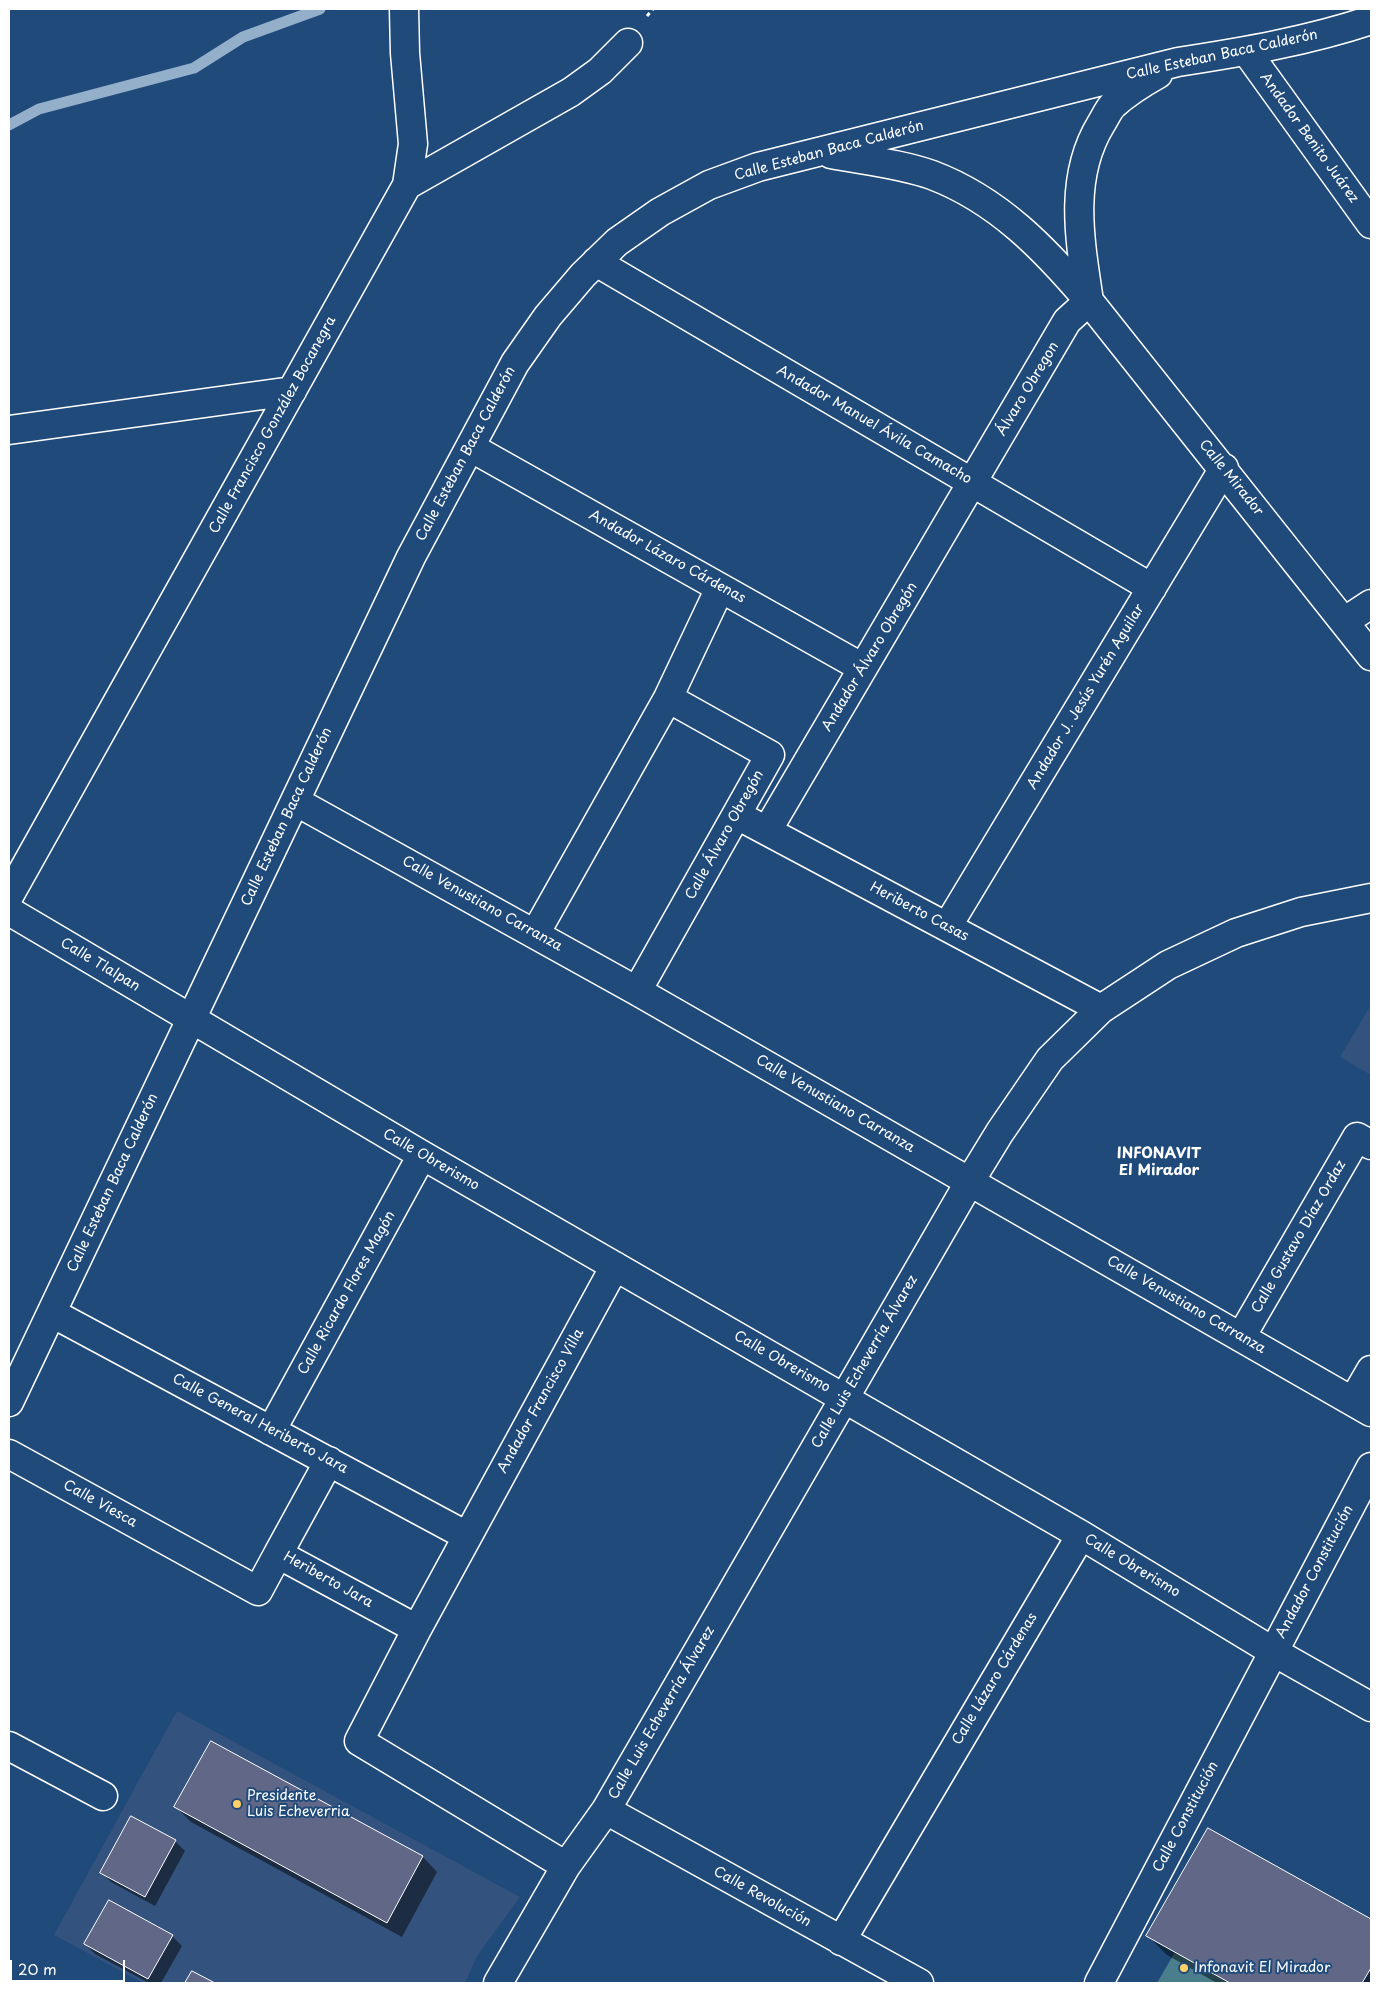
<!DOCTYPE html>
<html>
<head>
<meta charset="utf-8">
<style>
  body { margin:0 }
  #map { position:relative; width:1380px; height:1992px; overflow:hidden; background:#1f4a7a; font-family:"Playpen Sans",sans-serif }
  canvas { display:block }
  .frame { position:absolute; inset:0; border:10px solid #fff; pointer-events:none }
  .scale { position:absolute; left:10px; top:1960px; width:115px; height:22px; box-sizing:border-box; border:2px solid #fff; border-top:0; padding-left:6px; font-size:15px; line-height:18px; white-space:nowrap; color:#fff; -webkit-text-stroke:4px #1f4a7a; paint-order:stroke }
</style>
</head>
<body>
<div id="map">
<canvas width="1380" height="1992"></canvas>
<div class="frame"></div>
<div class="scale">20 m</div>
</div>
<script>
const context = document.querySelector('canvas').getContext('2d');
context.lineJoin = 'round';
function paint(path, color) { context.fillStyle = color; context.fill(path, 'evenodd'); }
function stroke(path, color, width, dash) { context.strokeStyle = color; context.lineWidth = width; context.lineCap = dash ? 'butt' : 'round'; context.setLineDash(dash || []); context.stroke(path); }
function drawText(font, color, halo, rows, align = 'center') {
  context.font = font + ' "Playpen Sans",sans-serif'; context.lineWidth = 4; context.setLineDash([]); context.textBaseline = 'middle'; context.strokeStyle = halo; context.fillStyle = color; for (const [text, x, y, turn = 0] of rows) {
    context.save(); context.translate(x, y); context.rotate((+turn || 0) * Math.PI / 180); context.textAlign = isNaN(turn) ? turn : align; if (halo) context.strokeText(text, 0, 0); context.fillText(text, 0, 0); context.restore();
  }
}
paint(new Path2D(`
  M1371 1005V1075L1340 1057Z
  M177 1711 520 1897 477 1956 465 1983H143L54 1935Z`), '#33537e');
paint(new Path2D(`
  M1175 1952 1230 1983H1157Z`), '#4a7e8c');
paint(new Path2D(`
  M211 1742 423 1857 437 1872 402 1937 191 1822 176 1807Z
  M1209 1829 1371 1921V1983H1217L1167 1955 1148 1936Z
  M175 1841 185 1851 155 1906 111 1882 101 1872Z
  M172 1936 182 1946 161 1983H149L95 1954 85 1944Z`), '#0007');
stroke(new Path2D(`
  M9 125 39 109 194 68 243 37 320 9`), '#93afca', 11);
const building = new Path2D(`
  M211 1741 423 1856 387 1923 174 1807Z
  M131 1816 176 1840 145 1897 100 1873Z
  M1208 1828 1371 1919V1968L1362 1983H1230L1146 1936Z
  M109 1900 173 1935 148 1979 84 1944Z
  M192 1971 215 1983H185Z`);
paint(building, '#616887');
stroke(building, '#fff', 1);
const street = new Path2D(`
  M404 9 405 53 413 144 407 185
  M1247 52 1371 224
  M831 154C863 160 902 164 932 175 998 200 1045 249 1089 301L1371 656
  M596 262 1152 588
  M1089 301C1080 241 1068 178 1101 124 1105 118 1108 110 1113 105 1126 93 1142 83 1158 74
  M9 430 292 391
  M470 447 863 668
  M1345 621 1371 604
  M295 801 637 991 1371 1412
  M737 815 1101 1009
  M767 831 1067 321 1089 301
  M9 896 407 185 571 92 600 71 628 43
  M9 911 422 1155 1081 1535 1274 1652 1371 1707
  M947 927 1224 468
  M535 934 668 698 720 588
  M637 991 770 755 668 698
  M52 1313 467 1536
  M1241 1337 1357 1137 1371 1145
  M1353 1401 1371 1370
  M9 1402 411 557 515 363 548 316 583 275 617 242 660 212 709 185 758 167 1178 62C1243 52 1308 41 1371 20
  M271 1431 422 1155
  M9 1454 258 1591 278 1554
  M329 1461 278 1554 417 1629
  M9 1746 103 1796
  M606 1810 919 1983
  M566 1866 359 1741 417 1629 615 1266
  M841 1941 1081 1535
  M498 1983 566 1866 606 1810 970 1181 1000 1132 1050 1059 1101 1009 1168 965 1236 933 1301 912 1371 898
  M1099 1983 1371 1467`);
stroke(street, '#fff', 31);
stroke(new Path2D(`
  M647 16 653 9`), '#fff', 3, [4, 4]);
stroke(street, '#1f4a7a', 28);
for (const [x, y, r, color] of [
  [237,1804,5,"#ffd166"],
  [1184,1968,5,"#ffd166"]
]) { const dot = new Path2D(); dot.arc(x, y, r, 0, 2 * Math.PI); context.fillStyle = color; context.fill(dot); stroke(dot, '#1f4a7a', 2); }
drawText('14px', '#fff', '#1f4a7a', [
  ["Calle Esteban Baca Calderón",1222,55,-12],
  ["Andador Benito Juárez",1309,138,54],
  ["Calle Esteban Baca Calderón",829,151,-15],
  ["Álvaro Obregon",1028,389,-59],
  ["Calle Francisco González Bocanegra",273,425,-61],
  ["Andador Manuel Ávila Camacho",874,425,30],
  ["Calle Esteban Baca Calderón",466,454,-62],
  ["Calle Mirador",1231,478,51],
  ["Andador Lázaro Cárdenas",667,557,29],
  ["Andador Álvaro Obregón",870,657,-59],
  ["Andador J. Jesús Yurén Aguilar",1086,697,-59],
  ["Calle Esteban Baca Calderón",287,817,-65],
  ["Calle Álvaro Obregón",725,835,-61],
  ["Calle Venustiano Carranza",482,904,29],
  ["Heriberto Casas",919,912,28],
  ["Calle Tlalpan",100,965,31],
  ["Calle Venustiano Carranza",835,1104,30],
  ["Calle Obrerismo",431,1160,30],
  ["Calle Esteban Baca Calderón",113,1183,-65],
  ["Calle Gustavo Díaz Ordaz",1299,1237,-60],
  ["Calle Ricardo Flores Magón",347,1293,-61],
  ["Calle Venustiano Carranza",1186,1305,30],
  ["Calle Obrerismo",782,1362,30],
  ["Calle Luis Echeverría Álvarez",865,1362,-60],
  ["Andador Francisco Villa",541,1401,-61],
  ["Calle General Heriberto Jara",260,1424,28],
  ["Calle Viesca",100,1504,29],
  ["Calle Obrerismo",1132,1566,31],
  ["Andador Constitución",1315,1572,-62],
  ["Heriberto Jara",328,1580,29],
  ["Calle Lázaro Cárdenas",995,1679,-59],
  ["Calle Luis Echeverría Álvarez",662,1713,-60],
  ["Calle Constitución",1186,1817,-62],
  ["Calle Revolución",762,1897,29]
]);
drawText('14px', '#fff', '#1f4a7a', [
  ["Presidente",247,1796],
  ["Luis Echeverria",247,1812],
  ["Infonavit El Mirador",1194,1968]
], 'left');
drawText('bold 15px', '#fff', '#1f4a7a', [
  ["INFONAVIT",1159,1154],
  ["El Mirador",1159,1171]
]);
</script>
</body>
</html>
